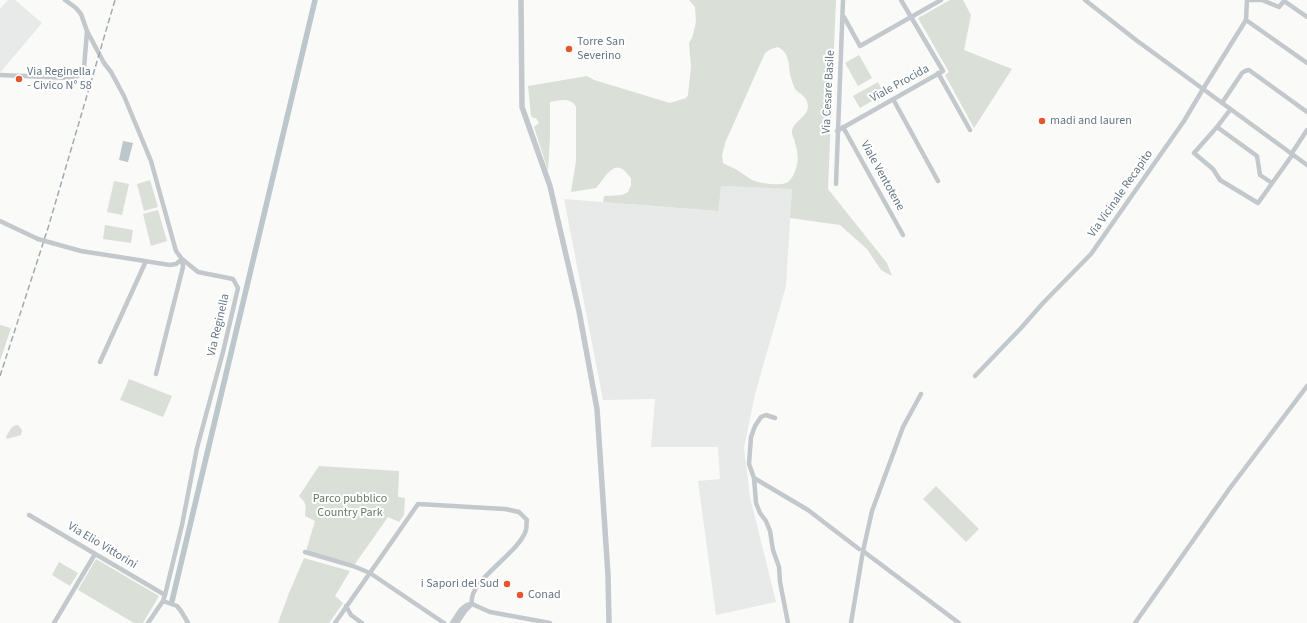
<!DOCTYPE html>
<html>
<head>
<meta charset="utf-8">
<style>
  body { margin:0 }
  canvas { display:block; background:#fafaf8 }
</style>
</head>
<body>
<canvas width="1307" height="623"></canvas>
<script>
const context = document.querySelector('canvas').getContext('2d');
context.lineJoin = 'round';
function paint(path, color) { context.fillStyle = color; context.fill(path, 'evenodd'); }
function stroke(path, color, width, dash) { context.strokeStyle = color; context.lineWidth = width; context.lineCap = dash ? 'butt' : 'round'; context.setLineDash(dash || []); context.stroke(path); }
function drawText(font, color, halo, rows, align = 'center') {
  context.font = font + ' "Source Sans 3",sans-serif'; context.lineWidth = 4; context.setLineDash([]); context.textBaseline = 'middle'; context.strokeStyle = halo; context.fillStyle = color; for (const [text, x, y, turn = 0] of rows) {
    context.save(); context.translate(x, y); context.rotate((+turn || 0) * Math.PI / 180); context.textAlign = isNaN(turn) ? turn : align; if (halo) context.strokeText(text, 0, 0); context.fillText(text, 0, 0); context.restore();
  }
}
paint(new Path2D(`
  M8 0H15L42 23 0 73V9Z
  M721 186 792 189 786 286 755 394 744 448 750 497 776 602 716 615 698 481 720 479 718 447H651L655 399 603 400 564 199 717 211Z`), '#e8e9e9');
paint(new Path2D(`
  M689 0H836L828 189 887 263 892 276 881 270 867 249 840 225 790 218 792 189 721 186 718 211 603 202 604 196 622 195 628 192 631 185V179C616 155 608 174 596 188L571 192 576 161V107C572 97 559 100 550 102V137L548 171 534 127 539 123 536 118H533L531 116 528 86 587 76 594 80 670 103 686 98 688 95 691 67 689 43 692 38 696 22 695 7ZM778 47C792 54 787 68 792 81 793 84 794 88 796 90 801 95 807 96 808 106 808 118 791 121 792 134 793 137 795 140 795 143 797 149 799 158 797 164 796 170 793 178 788 182 781 187 759 183 752 180 747 177 742 173 737 170 732 167 728 166 723 163L722 156 725 143 765 53 771 49Z
  M950 0H963L971 15 964 50 1012 69 974 128 945 75 949 72 918 18Z
  M859 55 872 78 858 86 845 63Z
  M878 82 884 94 860 108 853 96Z
  M150 180 158 207 144 211 137 184Z
  M114 181 129 184 122 215 107 212Z
  M158 210 167 241 151 246 143 214Z
  M105 225 133 230 131 243 103 239Z
  M0 325 11 328 0 361Z
  M129 379 172 396 163 417 120 400Z
  M18 425 22 430 21 435 7 439 6 437C9 432 11 425 18 425Z
  M319 466 399 471 398 497 405 498 404 515 399 522 388 517 355 564 306 551 315 521 305 516C306 505 307 504 299 496Z
  M936 486 979 529 966 542 923 499Z
  M304 558 350 571 335 596 343 603 329 623H278L289 593Z
  M96 559 159 596 143 623H134L78 590Z
  M59 562 78 573 70 586 52 575Z`), '#dadfd7');
paint(new Path2D(`
  M123 141 133 143 128 162 119 160Z`), '#bbc7cb');
stroke(new Path2D(`
  M172 601 315 0`), '#bbc7cb', 5.5);
stroke(new Path2D(`
  M1085 0 1136 40 1307 165
  M1247 0H1261
  M1262 0 1279 7 1284 1 1307 17
  M844 17 860 46 941 0
  M1246 20 1307 63
  M87 31 104 63 111 72 124 96 151 161 176 251 182 259 198 272 233 279 238 288 223 352 197 448 182 525 165 595 163 601 148 623
  M938 73 970 130
  M0 75 71 78 76 77 80 74 84 68 87 31 81 14 76 8 65 0
  M893 99 938 181
  M1222 103 1242 73 1245 71 1249 70 1307 112
  M1230 110 1217 127 1194 153 1213 169 1220 180 1258 203 1293 154
  M843 127 903 235
  M1217 127 1257 156 1260 175 1272 183
  M837 131 943 71 901 0
  M1292 153 1307 130
  M836 184 843 0
  M0 221 38 239
  M52 243 81 251 170 265 176 264 182 259
  M100 362 146 261
  M156 374 183 267 182 259
  M975 376 1021 328 1043 303 1091 254 1184 121 1203 89 1246 20 1247 0
  M775 418 766 415 761 417 755 426 751 437 749 464 754 478 756 503 760 513 766 521 770 531 773 550 779 567 780 582 788 623
  M754 478 808 510 859 549
  M29 515 165 595
  M863 551 959 623
  M305 552 353 566 370 573 444 623
  M163 601 177 606 181 611 188 623
  M346 606 351 615 362 623
  M54 623 95 554
  M335 623 418 504 505 509 519 512 527 520C526 523 527 527 526 530 519 554 467 581 472 604L490 612 550 623
  M452 623C457 616 462 604 472 604L465 611 457 623
  M851 623 863 551 872 511 903 427 921 394
  M1135 623 1230 488 1307 386`), '#c3c8cc', 4.5);
stroke(new Path2D(`
  M521 0 522 107 550 186 579 311 597 409 608 575 609 623`), '#c3c8cc', 5.5);
stroke(new Path2D(`
  M0 376 48 228 115 0`), '#a2aab0', 1.5, [6, 3]);
stroke(new Path2D(`
  M38 239 52 243`), '#c3c8cc', 4.5);
for (const [x, y, r, color] of [
  [569,49,4,"#e4572e"],
  [19,79,4,"#e4572e"],
  [1042,121,4,"#e4572e"],
  [507,584,4,"#e4572e"],
  [520,595,4,"#e4572e"]
]) { const dot = new Path2D(); dot.arc(x, y, r, 0, 2 * Math.PI); context.fillStyle = color; context.fill(dot); stroke(dot, '#fff', 1.5); }
drawText('12px', '#657683', '#fff', [
  ["Torre San",577,42],
  ["Severino",577,56],
  ["Via Reginella",27,72],
  ["- Civico N° 58",27,86],
  ["madi and lauren",1050,121],
  ["i Sapori del Sud",499,584,"right"],
  ["Conad",528,595]
], 'left');
drawText('12px', '#657683', '#fff', [
  ["Viale Procida",900,84,-29],
  ["Via Cesare Basile",829,92,-87],
  ["Viale Ventotene",882,176,61],
  ["Via Vicinale Recapito",1121,194,-55],
  ["Via Reginella",219,325,-77],
  ["Via Elio Vittorini",102,546,31]
]);
drawText('12px', '#687a64', '#fff', [
  ["Parco pubblico",350,499],
  ["Country Park",350,513]
]);
</script>
</body>
</html>
